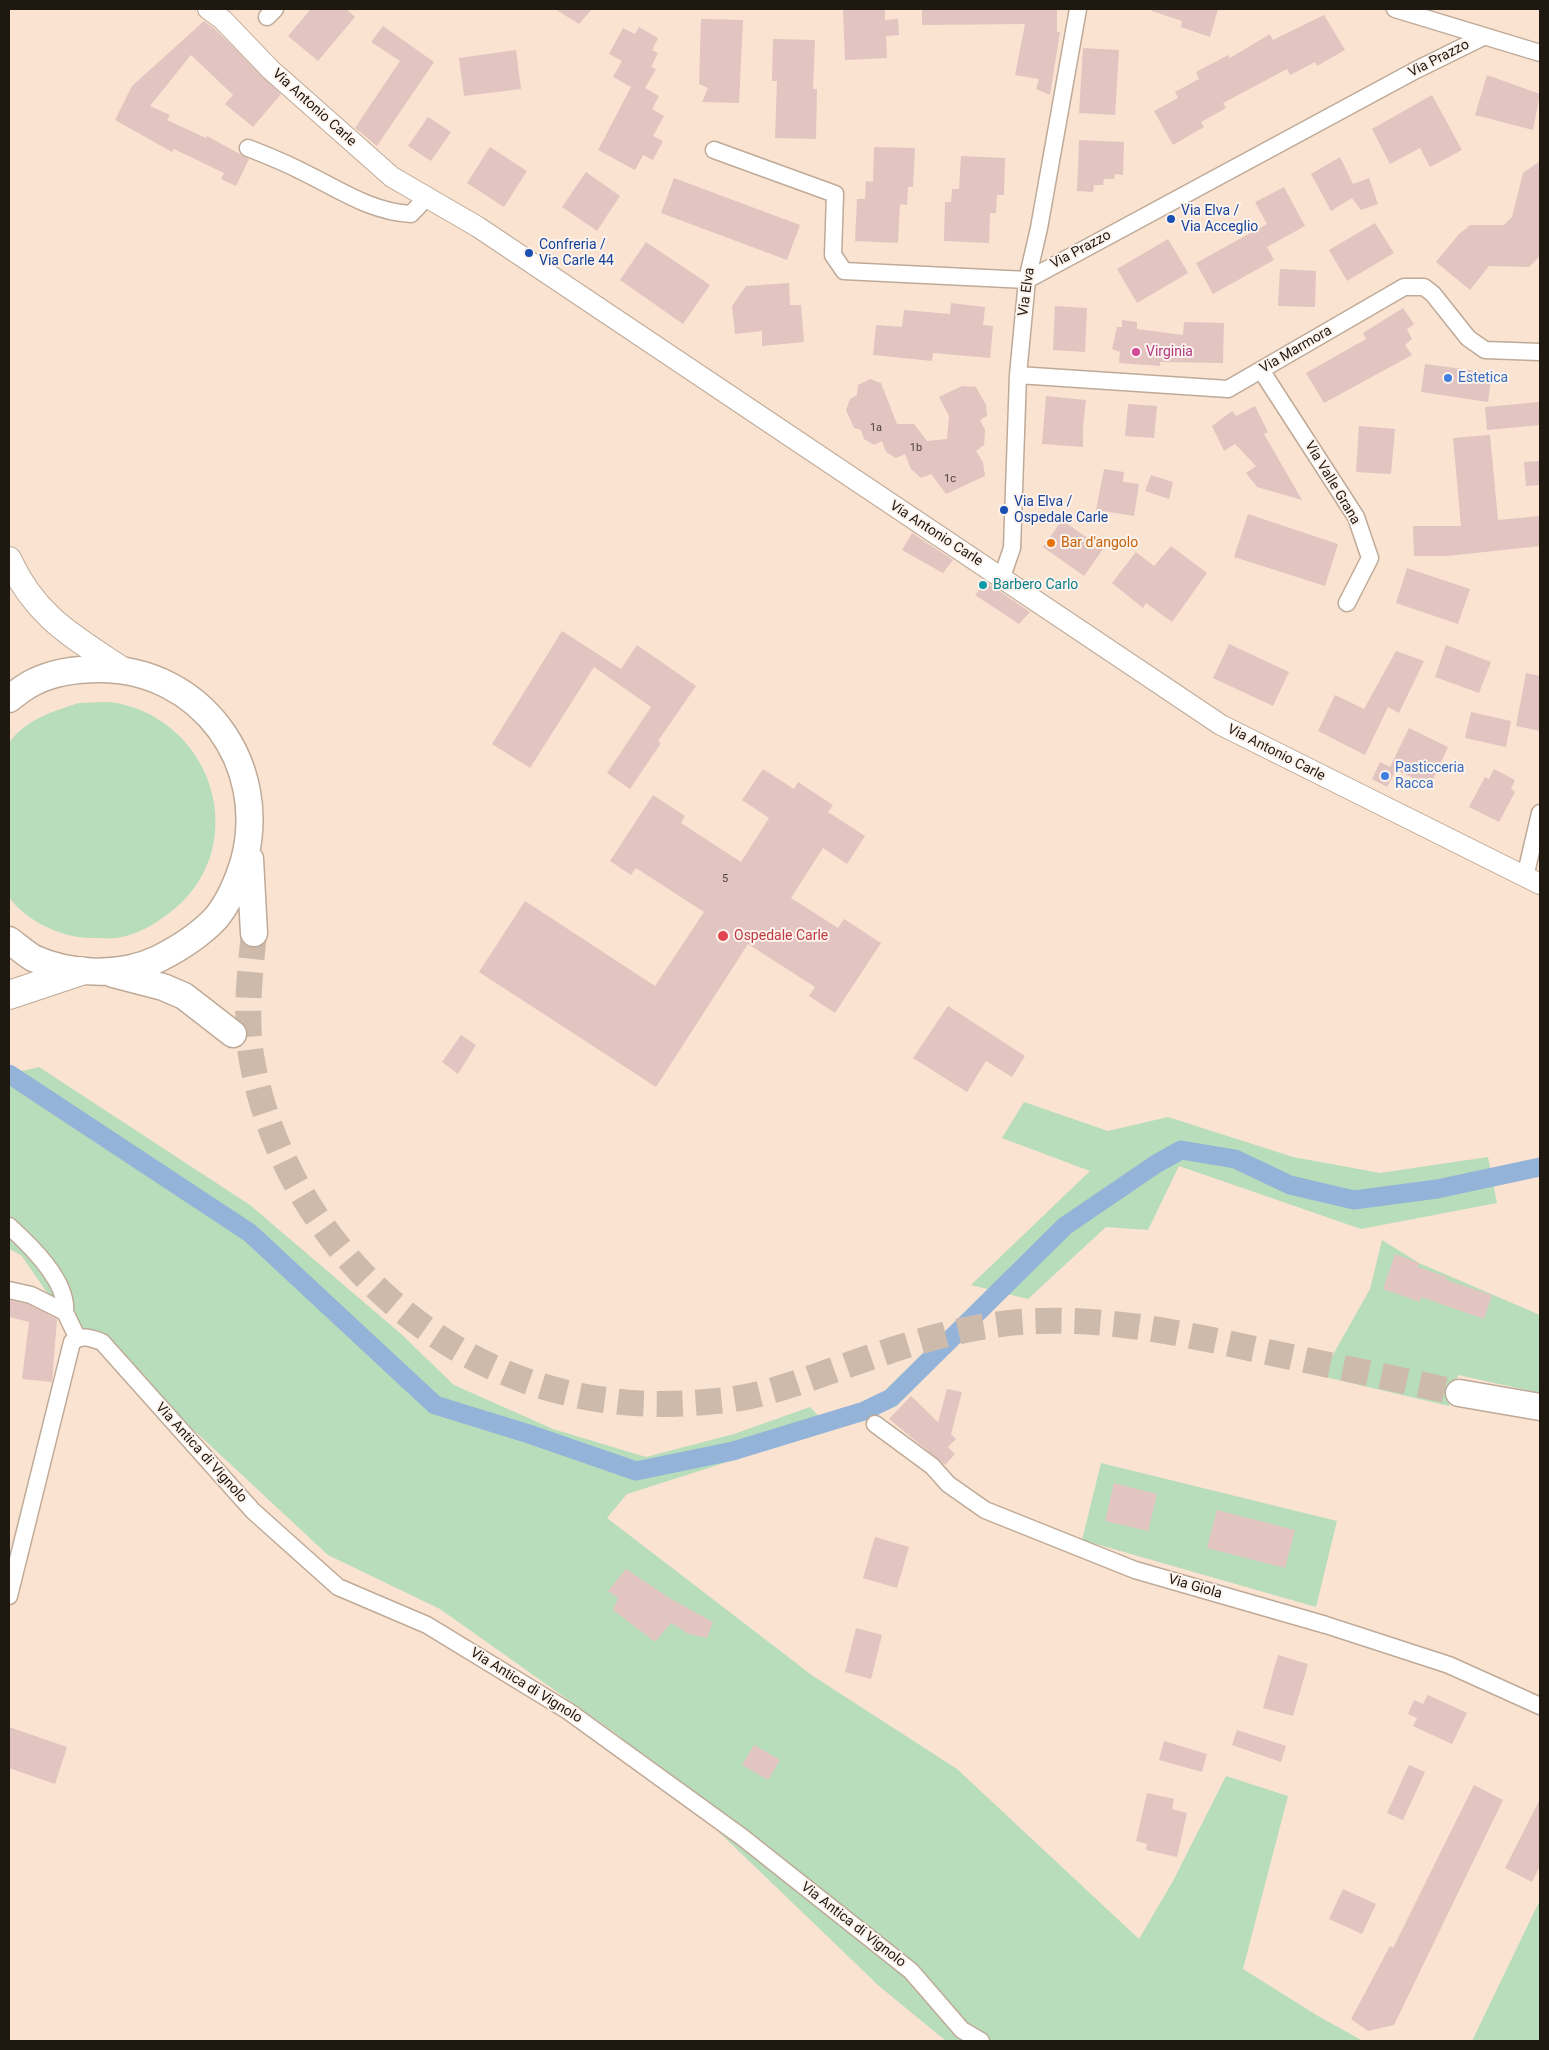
<!DOCTYPE html>
<html>
<head>
<meta charset="utf-8">
<style>
  body { margin:0 }
  #map { position:relative; width:1549px; height:2050px; overflow:hidden; background:#fae3d1; font-family:Roboto,sans-serif }
  canvas { display:block }
  .frame { position:absolute; inset:0; border:10px solid #1f1811; pointer-events:none }
</style>
</head>
<body>
<div id="map">
<canvas width="1549" height="2050"></canvas>
<div class="frame"></div>
</div>
<script>
const context = document.querySelector('canvas').getContext('2d');
context.lineJoin = 'round';
function paint(path, color) { context.fillStyle = color; context.fill(path, 'evenodd'); }
function stroke(path, color, width, dash) { context.strokeStyle = color; context.lineWidth = width; context.lineCap = dash ? 'butt' : 'round'; context.setLineDash(dash || []); context.stroke(path); }
function drawText(font, color, halo, rows, align = 'center') {
  context.font = font + ' Roboto,sans-serif'; context.lineWidth = 4; context.setLineDash([]); context.textBaseline = 'middle'; context.strokeStyle = halo; context.fillStyle = color; for (const [text, x, y, turn = 0] of rows) {
    context.save(); context.translate(x, y); context.rotate((+turn || 0) * Math.PI / 180); context.textAlign = isNaN(turn) ? turn : align; if (halo) context.strokeText(text, 0, 0); context.fillText(text, 0, 0); context.restore();
  }
}
paint(new Path2D(`
  M79 703C91 703 105 701 117 703 217 723 253 852 168 914 154 925 136 935 117 938 109 939 99 938 91 938 62 938 26 921 9 897V743C25 720 53 711 79 703Z
  M39 1067 250 1205 400 1333 454 1385 553 1429 646 1457 734 1434 810 1407 831 1429 627 1494 607 1518 813 1676 957 1769 1139 1939 1173 1881 1226 1776 1288 1796 1243 1969 1318 2016 1363 2041H946L879 1986 618 1735 440 1609 328 1555 198 1434 62 1314 21 1255 9 1249V1074Z
  M1024 1102 1108 1131 1168 1117 1293 1157 1380 1173 1488 1157 1497 1203 1361 1229 1179 1166 1148 1230 1106 1227 1028 1299 971 1285 1090 1171 1002 1138Z
  M1382 1240 1419 1263 1540 1315V1393L1458 1375 1449 1406 1321 1376 1370 1289Z
  M1101 1463 1337 1521 1316 1607 1082 1540Z
  M1540 1900V2041H1472Z`), '#b7ddbb');
stroke(new Path2D(`
  M9 1074 250 1233 435 1405 529 1434 636 1471 733 1451 864 1411 891 1398 1065 1226 1156 1164 1181 1150 1235 1159 1290 1185 1354 1200 1437 1189 1540 1167`), '#94b3d8', 19);
paint(new Path2D(`
  M311 9H346L355 17 318 61 288 36Z
  M555 9H592L579 24Z
  M843 9H885V20L898 19 899 35 886 36 887 58 845 60Z
  M922 9H1057V32H1060L1050 95 1036 89 1039 79 1015 75 1025 24 922 25Z
  M1152 9H1218L1210 37 1181 27 1182 21 1152 11Z
  M1324 15 1345 50 1317 66 1315 62 1290 75 1287 69 1223 103 1226 108 1201 122 1204 127 1173 145 1154 111 1178 98 1175 92 1199 79 1196 72 1228 55 1230 58 1270 34 1273 40Z
  M701 19 743 20 739 103 702 102 708 88 699 84Z
  M204 21 215 29 281 94 253 127 225 104 233 95 191 55 150 106 170 115 167 120 206 138 207 136 249 159 236 186 221 179 224 173 174 149 172 152 115 120 132 86Z
  M383 26 434 62 377 146 355 128 400 61 371 42Z
  M639 27 658 38 652 50 658 53 651 67 656 69 645 88 659 96 652 109 664 116 653 136 663 141 653 160 643 155 635 170 598 150 631 87 613 77 622 61 609 54 623 28 635 34Z
  M773 39 815 40 813 89H817L816 139 775 138 777 81H772Z
  M1083 48 1119 50 1115 115 1079 113Z
  M516 50 521 89 464 96 459 58Z
  M1487 75 1540 94 1533 130 1475 115Z
  M1432 95 1462 150 1430 167 1420 148 1390 164 1372 129Z
  M428 117 451 132 431 161 408 146Z
  M1079 140 1124 142 1123 175 1115 174 1114 179H1104L1103 185H1094L1093 192 1077 191Z
  M490 147 527 171 504 207 467 183Z
  M874 147 915 148 913 187H908L907 205 900 204 898 243 855 241 857 199H865L866 181 873 182Z
  M961 156 1005 158 1004 195H997L996 213H990L989 243 944 241 945 202H951L952 189H959Z
  M1340 157 1353 184 1369 178 1378 204 1361 210 1352 198 1331 211 1311 174Z
  M1540 161V256L1529 267 1489 266 1470 290 1436 262 1459 234 1470 225H1504L1512 217 1523 173Z
  M586 172 620 196 597 231 562 207Z
  M674 178 800 225 787 260 661 213Z
  M1284 187 1305 226 1267 247 1274 260 1213 294 1196 263 1267 224 1255 202Z
  M1375 223 1394 253 1347 281 1329 250Z
  M1168 239 1188 273 1137 303 1117 269Z
  M646 242 710 285 683 324 620 280Z
  M1280 269 1316 271 1315 307 1278 306Z
  M789 283 790 305H801L804 342 762 346V331L735 334 732 306 746 286Z
  M951 303 985 307 983 325 993 326 990 358 933 353 932 361 873 355 876 325 902 327 904 310 950 314Z
  M1055 306 1087 308 1085 352 1053 350Z
  M1403 308 1414 324 1407 329 1412 339 1405 345 1412 355 1324 403 1306 373 1366 339 1363 333Z
  M1122 320 1137 322V329L1183 335 1184 322 1224 323 1223 363 1160 362V366L1119 363 1120 352 1112 349 1117 327H1122Z
  M1425 364 1492 373 1488 402 1421 392Z
  M870 379 881 383 897 424H914L927 441 947 439 949 416 939 397 962 386 976 387 986 405 987 416 980 420 985 430 984 445 976 451 983 462 985 476 946 494 931 474 921 478 911 469 905 454 896 458 886 452 882 441 874 445 864 439 861 430 854 428 846 410 850 399 857 395 858 385Z
  M1046 396 1086 400 1083 427V447L1042 444Z
  M1540 402V425L1487 430 1485 407Z
  M1128 404 1157 406 1154 438 1125 436Z
  M1255 406 1268 432 1264 434 1302 500 1257 487 1246 473 1256 466 1235 444 1224 451 1212 426 1232 411 1236 416Z
  M1359 426 1395 429 1391 474 1356 472Z
  M1490 435 1498 520 1540 516V546L1447 556H1414L1413 526H1461L1453 438Z
  M1540 461V485L1526 486 1524 462Z
  M1104 469 1124 472 1123 482 1139 484 1134 516 1096 510Z
  M1151 475 1173 482 1169 499 1145 491Z
  M1248 514 1338 544 1325 586 1234 557Z
  M1062 520 1103 549 1084 576 1043 547Z
  M912 533 953 560 943 573 902 550Z
  M1171 546 1207 573 1172 622 1146 603 1143 608 1112 583 1136 552 1154 566Z
  M1407 568 1470 589 1458 624 1396 603Z
  M986 582 1030 612 1019 624 975 595Z
  M562 631 621 669 637 645 696 686 658 741 661 743 630 789 607 773 651 707 594 667 530 768 492 744Z
  M1229 644 1289 672 1273 706 1213 678Z
  M1446 645 1491 662 1479 693 1435 677Z
  M1396 651 1424 661 1399 713 1388 707 1365 755 1318 731 1335 695 1364 709Z
  M1526 673 1540 676V731L1516 726Z
  M1471 712 1511 721 1506 747 1465 738Z
  M1409 728 1448 747 1430 786 1390 767Z
  M1380 762 1396 770 1387 787 1372 779Z
  M763 769 794 789 798 782 833 805 828 812 865 836 847 864 823 848 791 898 838 928 844 919 881 943 835 1013 809 996 815 987 748 944 656 1087 479 972 525 901 655 986 704 912 636 868 631 875 610 861 653 795 685 816 681 823 741 862 769 818 742 800Z
  M1494 769 1515 780 1511 789 1515 792 1499 822 1469 807 1485 777 1489 779Z
  M948 1006 1025 1056 1012 1077 986 1061 967 1092 913 1058Z
  M461 1035 476 1045 458 1074 442 1062Z
  M1395 1254 1419 1263 1418 1267 1447 1277 1446 1280 1492 1295 1484 1319 1421 1297 1420 1302 1383 1289Z
  M9 1300 28 1304 57 1319 52 1382 22 1379 29 1322 9 1317Z
  M947 1389 962 1392 951 1434 956 1439 948 1447 955 1454 945 1465 889 1419 911 1396 938 1422Z
  M1114 1483 1157 1494 1148 1531 1105 1521Z
  M1217 1510 1295 1530 1285 1568 1207 1548Z
  M875 1537 909 1547 897 1588 863 1578Z
  M626 1569 671 1599 713 1622 707 1638 689 1634 671 1623 655 1642 613 1610 618 1598 608 1591Z
  M856 1628 882 1635 871 1679 845 1672Z
  M1278 1655 1308 1664 1293 1716 1263 1708Z
  M1428 1695 1467 1713 1452 1744 1413 1726 1417 1718 1408 1714 1414 1700 1423 1704Z
  M9 1727 67 1747 55 1784 9 1768Z
  M1237 1730 1286 1746 1281 1762 1232 1745Z
  M1164 1741 1207 1754 1202 1772 1159 1760Z
  M754 1745 780 1760 768 1780 742 1765Z
  M1409 1765 1425 1772 1403 1820 1387 1813Z
  M1474 1785 1503 1800 1394 2025 1368 2031 1351 2019 1390 1946 1393 1948Z
  M1147 1793 1174 1799 1172 1809 1187 1813 1177 1857 1146 1850 1147 1844 1136 1841Z
  M1540 1799V1866L1532 1882 1505 1868Z
  M1343 1889 1376 1904 1362 1934 1329 1919Z`), '#e2c4c1');
stroke(new Path2D(`
  M254 933C250 973 245 1014 251 1055 281 1233 433 1381 613 1401 651 1406 689 1404 727 1400 768 1395 807 1379 845 1366 907 1344 971 1323 1038 1321 1118 1318 1194 1336 1272 1353 1334 1366 1397 1379 1459 1393`), '#cebaab', 26, [26, 13]);
const minor = new Path2D(`
  M1395 9 1540 53
  M267 17 275 9
  M248 148C266 155 284 162 301 171 337 188 370 212 411 214L427 197
  M714 150 835 194 833 255 844 271 1027 280 1416 70 1483 37
  M1261 370 1356 517 1370 558 1347 603
  M1018 375 1228 389 1404 287H1424L1433 294 1468 338 1485 350 1540 352
  M1002 577 1012 548 1018 375 1027 280 1039 228 1078 9
  M1525 877 1540 813
  M9 1226C30 1245 68 1281 65 1312
  M9 1290 31 1295 65 1312 77 1337
  M875 1424 932 1466 948 1484 985 1510 1135 1570 1326 1625 1449 1665 1540 1706
  M9 1596 72 1342C82 1334 91 1338 102 1342L253 1511 338 1587 427 1625 568 1711 742 1837 911 1971 962 2030 981 2041`);
const tertiary = new Path2D(`
  M208 9 223 20 271 70 392 177 478 227 1221 725 1540 884`);
const secondary = new Path2D(`
  M9 559C35 616 72 636 122 669`);
const primary = new Path2D(`
  M9 699C17 693 25 686 34 682 54 672 78 669 100 669 201 669 270 764 244 861 238 881 229 902 216 918 199 936 180 948 158 959 121 977 70 975 33 958 25 953 17 946 9 940
  M250 859 254 933
  M113 974 163 987 184 996 233 1034
  M1459 1393 1540 1407`);
const trunk = new Path2D(`
  M9 995 81 971`);
stroke(minor, '#bfaa98', 19);
stroke(tertiary, '#bfaa98', 22);
stroke(secondary, '#bfaa98', 26);
stroke(primary, '#bfaa98', 29);
stroke(trunk, '#bfaa98', 30);
stroke(minor, '#fff', 16);
stroke(tertiary, '#fff', 20);
stroke(secondary, '#fff', 24);
stroke(primary, '#fff', 26);
stroke(trunk, '#fff', 28);
for (const [x, y, r, color] of [
  [1171,219,5,"#1a4fb4"],
  [529,253,5,"#1a4fb4"],
  [1136,352,5,"#d1479c"],
  [1448,378,5,"#3f7fe0"],
  [1004,510,5,"#1a4fb4"],
  [1051,543,5,"#e8710a"],
  [983,585,5,"#0f9aa8"],
  [1385,776,5,"#3f7fe0"],
  [723,936,6,"#e0444e"]
]) { const dot = new Path2D(); dot.arc(x, y, r, 0, 2 * Math.PI); context.fillStyle = color; context.fill(dot); stroke(dot, '#fdf3ec', 2); }
drawText('11px', '#50433d', null, [
  ["1a",876,428],
  ["1b",916,448],
  ["1c",950,479],
  ["5",725,879]
]);
drawText('14px', '#1f1811', '#fdf3ec', [
  ["Via Prazzo",1439,59,-27],
  ["Via Antonio Carle",314,108,42],
  ["Via Prazzo",1081,250,-28],
  ["Via Elva",1027,292,-82],
  ["Via Marmora",1296,350,-30],
  ["Via Valle Grana",1332,483,59],
  ["Via Antonio Carle",936,534,33],
  ["Via Antonio Carle",1276,753,27],
  ["Via Antica di Vignolo",201,1453,48],
  ["Via Giola",1195,1587,16],
  ["Via Antica di Vignolo",526,1686,32],
  ["Via Antica di Vignolo",853,1925,38]
]);
drawText('14px', '#164399', '#fdf3ec', [
  ["Via Elva /",1181,211],
  ["Via Acceglio",1181,227],
  ["Confreria /",539,245],
  ["Via Carle 44",539,261],
  ["Via Elva /",1014,502],
  ["Ospedale Carle",1014,518]
], 'left');
drawText('14px', '#b23c85', '#fdf3ec', [
  ["Virginia",1146,352]
], 'left');
drawText('14px', '#366cbe', '#fdf3ec', [
  ["Estetica",1458,378],
  ["Pasticceria",1395,768],
  ["Racca",1395,784]
], 'left');
drawText('14px', '#c56008', '#fdf3ec', [
  ["Bar d'angolo",1061,543]
], 'left');
drawText('14px', '#0d838f', '#fdf3ec', [
  ["Barbero Carlo",993,585]
], 'left');
drawText('14px', '#be3a42', '#fdf3ec', [
  ["Ospedale Carle",734,936]
], 'left');
</script>
</body>
</html>
